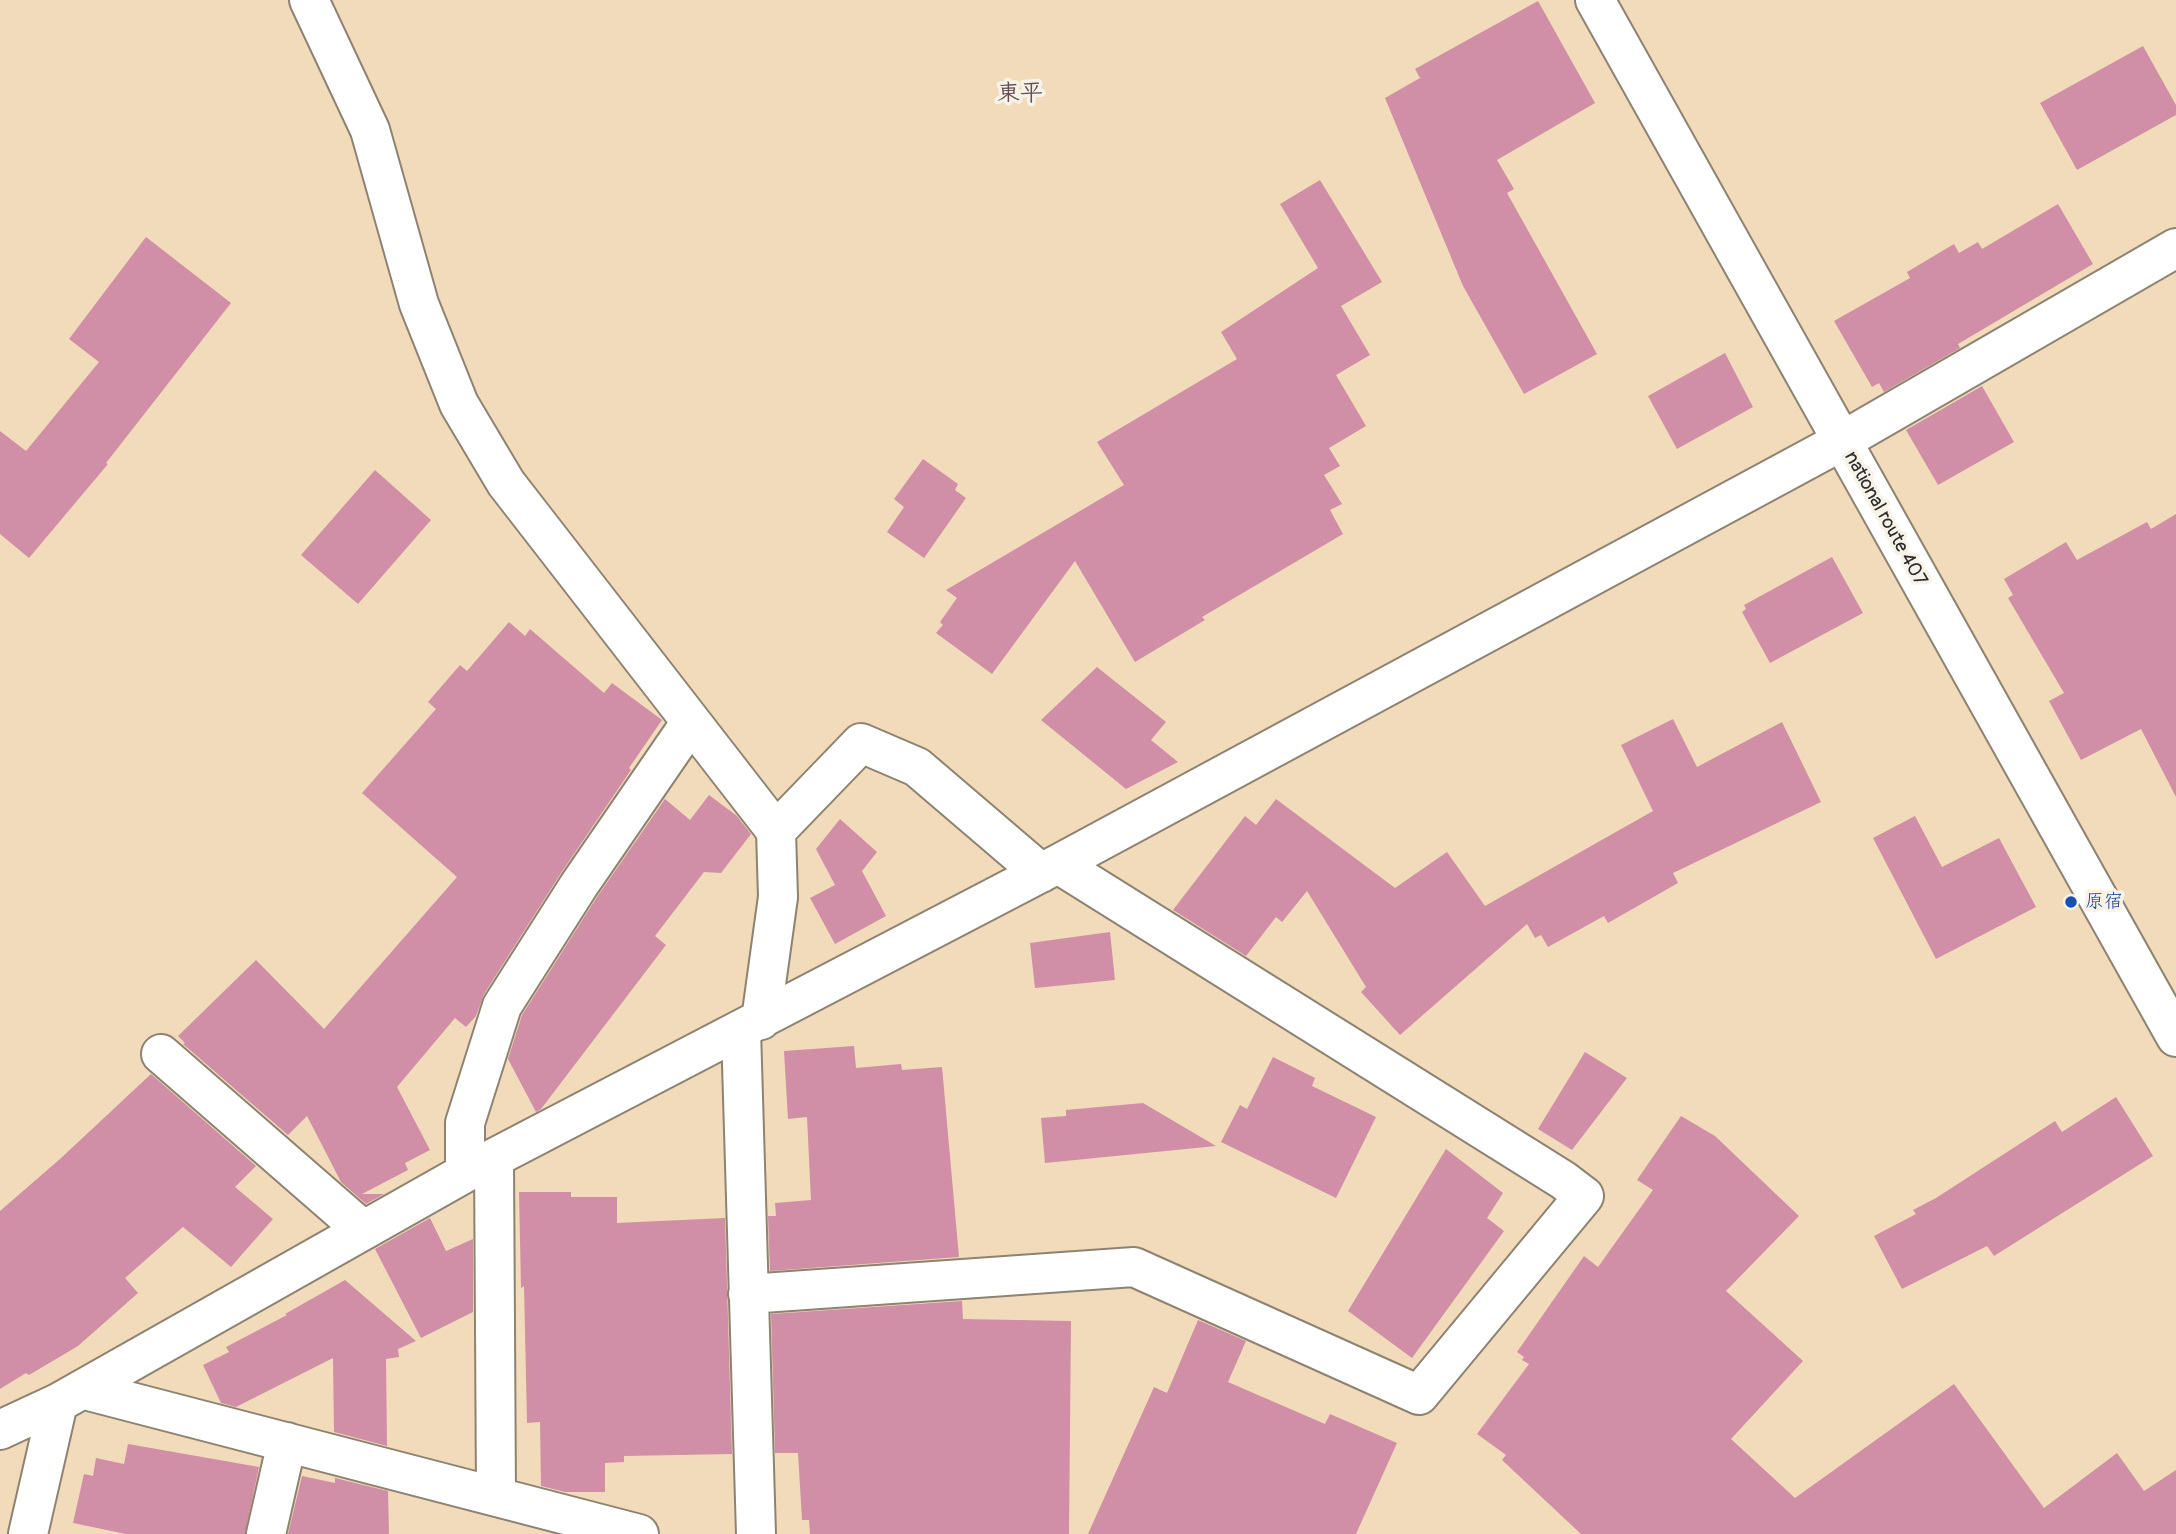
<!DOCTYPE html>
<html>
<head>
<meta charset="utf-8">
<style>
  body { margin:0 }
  canvas { display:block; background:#f1dbba }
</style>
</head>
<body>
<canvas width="2176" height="1534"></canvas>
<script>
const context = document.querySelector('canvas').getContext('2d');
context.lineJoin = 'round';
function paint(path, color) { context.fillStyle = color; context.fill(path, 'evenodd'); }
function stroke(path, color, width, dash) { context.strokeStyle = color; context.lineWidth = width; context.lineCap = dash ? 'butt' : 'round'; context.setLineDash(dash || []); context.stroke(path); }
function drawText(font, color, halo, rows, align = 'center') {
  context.font = font + ' Pangolin,"Klee One",sans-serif'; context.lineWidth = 7; context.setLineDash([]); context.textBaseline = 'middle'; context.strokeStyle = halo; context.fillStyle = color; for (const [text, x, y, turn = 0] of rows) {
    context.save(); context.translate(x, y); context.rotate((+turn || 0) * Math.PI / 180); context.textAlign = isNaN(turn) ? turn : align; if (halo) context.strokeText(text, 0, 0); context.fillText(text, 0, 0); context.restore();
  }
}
paint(new Path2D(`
  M1538 1 1595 103 1497 160 1514 189 1507 193 1597 354 1524 394 1463 286 1385 98 1420 78 1415 69Z
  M2143 46 2176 105V115L2077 170 2040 103Z
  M1320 180 1382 282 1341 306 1370 355 1336 375 1366 426 1329 448 1340 466 1324 475 1342 504 1330 510 1343 534 1202 617 1205 620 1135 662 1075 561 992 674 936 633 943 625 940 622 957 598 946 590 1124 485 1097 442 1237 359 1221 332 1318 268 1280 204Z
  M2058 204 2093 264 1958 344 1960 348 1884 392 1879 383 1872 387 1834 321 1910 278 1907 272 1954 244 1959 253 1978 242 1982 249Z
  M146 237 231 303 106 463 108 464 29 558 0 534V431L26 451 99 362 69 339Z
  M1725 353 1753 407 1677 449 1648 396Z
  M1982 386 2014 442 1938 485 1906 430Z
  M923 459 958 484 955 490 966 498 924 558 887 532 904 507 894 499Z
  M375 470 431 520 358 604 301 555Z
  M2176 514V797L2141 729 2081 760 2049 701 2064 693 2008 598 2013 595 2004 579 2066 542 2077 560 2147 522 2151 529Z
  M1832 557 1863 613 1770 663 1742 612 1746 609 1744 605Z
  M509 622 525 636 530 629 604 693 612 683 662 720 629 768 631 770 561 873 484 994 476 1016 466 1027 455 1018 397 1087 430 1150 405 1163 408 1170 362 1194H384L366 1204 341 1182 307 1116 288 1135 183 1044 185 1043 178 1036 256 960 324 1029 457 877 362 793 436 709 428 702 460 665 467 671Z
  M1097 667 1166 722 1151 740 1178 762 1126 789 1041 720Z
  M1673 719 1697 767 1782 722 1821 802 1673 873 1678 883 1608 923 1604 916 1548 947 1541 935 1535 938 1527 924 1400 1035 1361 992 1366 987 1307 891 1282 922 1276 917 1246 956 1173 910 1245 816 1256 825 1276 799 1395 888 1447 852 1485 906 1653 811 1621 745Z
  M709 795 737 816 751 834 721 873 704 872 655 936 666 945 541 1109 536 1112 508 1059 522 1015 597 897 665 799 690 820Z
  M1915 816 1942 867 1999 838 2036 907 1936 959 1873 838Z
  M840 819 877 852 862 871 886 916 835 944 810 898 835 885 816 849Z
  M1110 932 1115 980 1035 988 1030 943Z
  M854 1046 856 1068 901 1064 902 1070 942 1067 959 1257 770 1271 768 1216H776L775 1203 811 1200 807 1117 788 1119 784 1051Z
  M1585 1052 1627 1078 1572 1150 1538 1129Z
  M1273 1057 1315 1078 1312 1086 1376 1117 1336 1198 1221 1142 1240 1105 1247 1109Z
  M151 1074 256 1166 235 1187 273 1219 231 1267 183 1227 125 1278 138 1293 78 1346 29 1375 26 1373 0 1389V1211L60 1159Z
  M2116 1097 2153 1156 1994 1256 1987 1246 1902 1289 1874 1236 1916 1214 1913 1210 1936 1198 2055 1121 2062 1132Z
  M1143 1103 1216 1146 1045 1163 1041 1118 1066 1116V1110Z
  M1681 1116 1715 1136 1799 1216 1726 1291 1803 1361 1731 1439 1795 1498 1954 1384 2044 1508 2117 1453 2144 1491 2176 1470V1534H1581L1502 1460 1506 1455 1477 1434 1529 1364 1522 1360 1524 1357 1517 1352 1584 1256 1598 1267 1653 1190 1637 1180Z
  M1446 1149 1503 1193 1487 1218 1504 1231 1412 1358 1348 1311Z
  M519 1192H571V1197H617V1223L725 1218 732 1454 624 1456V1462L605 1463V1492H565L541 1486 540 1422 527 1423 524 1286 521 1288Z
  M430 1218 446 1251 473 1239V1312L421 1338 375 1249Z
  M345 1280 416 1341 398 1349 399 1357 386 1359 387 1446 334 1432 333 1358 236 1407 221 1403 203 1365 229 1352 226 1347 287 1315 285 1314Z
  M962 1301 963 1319 1071 1321 1069 1534H810L809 1520H802L798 1453H775L771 1314Z
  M1198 1320 1246 1341 1228 1382 1325 1424 1330 1414 1397 1443 1356 1534H1088L1154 1387 1167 1393Z
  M128 1444 259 1467 245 1534H126L73 1523 84 1474 93 1476 96 1458 124 1464Z
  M302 1476 335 1483V1478L388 1491 389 1534H288Z`), '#d08fa6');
const minor = new Path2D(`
  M309 0 370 130 419 304 459 404 506 483 776 831 778 897 761 1020
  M776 831 861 743 917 767 1041 873
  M741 1030 756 1534
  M161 1054 363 1230
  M494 1160 496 1496
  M465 1173V1123L502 1006 579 885 691 722
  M748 1294 1134 1267 1419 1395 1584 1196 1563 1180 1058 864
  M85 1390 639 1534
  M0 1430 58 1403
  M28 1534 58 1403 465 1173 1058 864 1842 441 2176 248
  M266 1534 287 1442`);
const trunk = new Path2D(`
  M1595 0 2176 1037`);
stroke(minor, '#8e8372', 42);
stroke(trunk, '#8e8372', 42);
stroke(minor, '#fff', 38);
stroke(trunk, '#fff', 38);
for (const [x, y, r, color] of [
  [2071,902,7,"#1a4fb4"]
]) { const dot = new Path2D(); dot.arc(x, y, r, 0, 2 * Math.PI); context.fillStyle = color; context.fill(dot); stroke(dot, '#f7f3e8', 2.5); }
drawText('19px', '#2b2b2b', '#f7f3e8', [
  ["national route 407",1885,519,61]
]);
drawText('19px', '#164399', '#f7f3e8', [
  ["原宿",2085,902]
], 'left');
drawText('bold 23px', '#654e56', '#f7f3e8', [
  ["東平",1020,94]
]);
</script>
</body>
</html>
